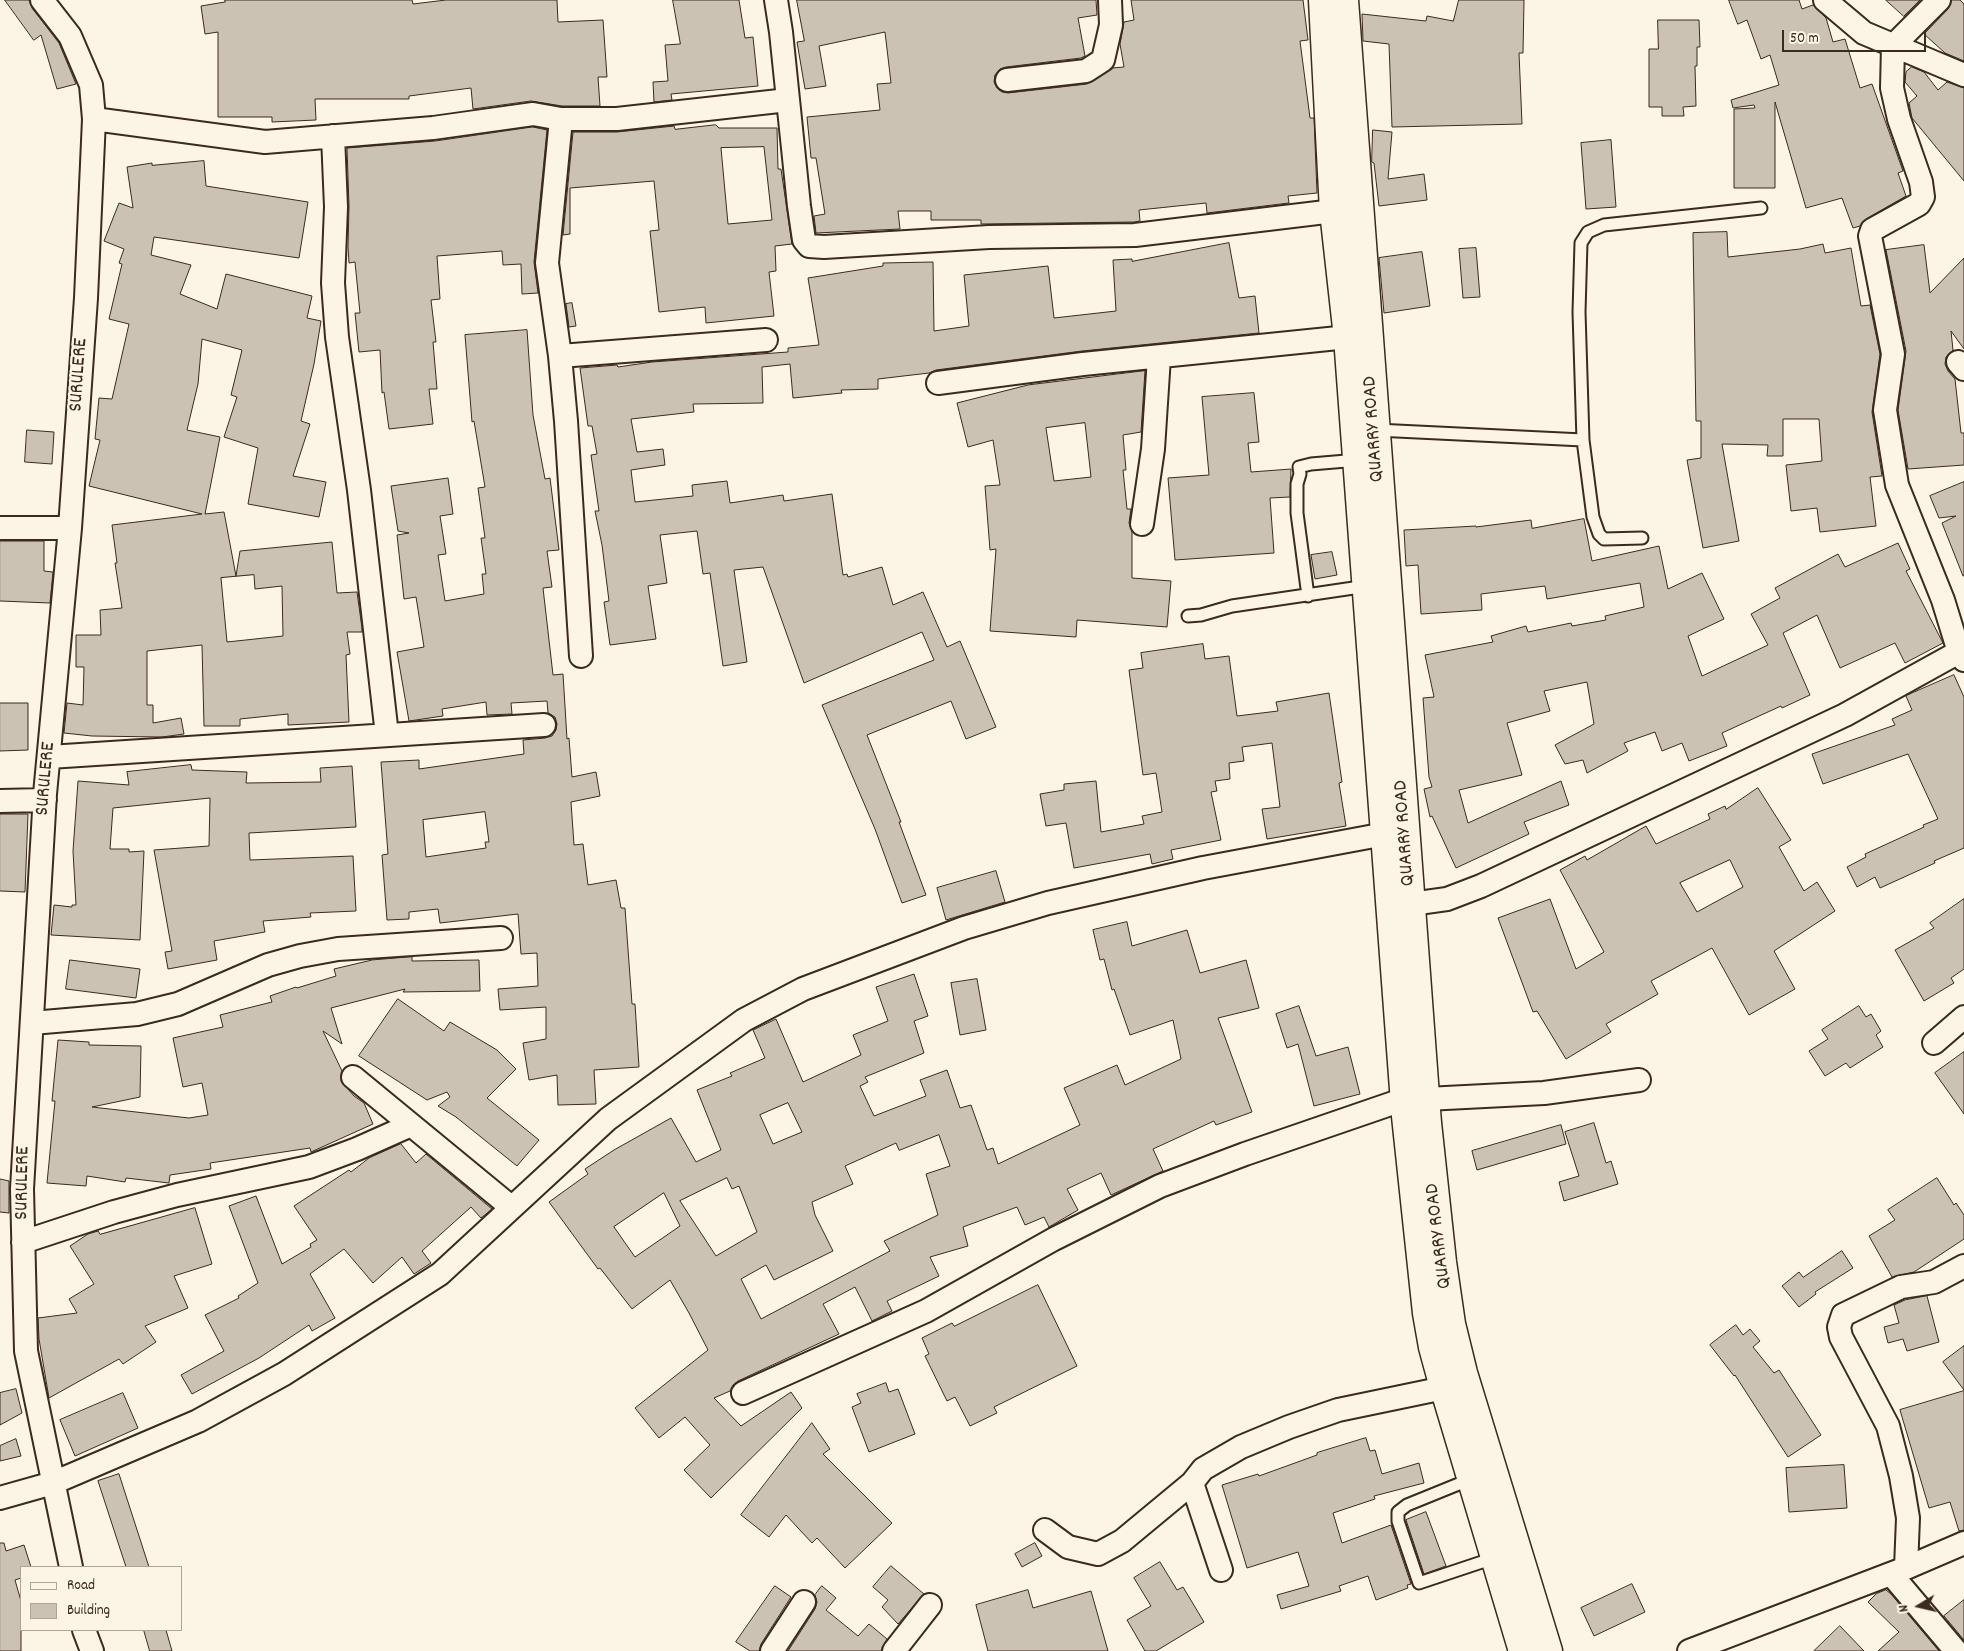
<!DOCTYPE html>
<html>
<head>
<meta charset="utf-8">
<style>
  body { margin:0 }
  #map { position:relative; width:1964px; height:1651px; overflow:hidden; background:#fcf5e5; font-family:Dekko,sans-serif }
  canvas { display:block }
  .legend { position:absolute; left:20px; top:1566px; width:162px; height:65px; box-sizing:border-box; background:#fcf5e5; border:1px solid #afa495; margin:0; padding:6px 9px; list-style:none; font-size:15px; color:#3b2a1e }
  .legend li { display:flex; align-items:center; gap:10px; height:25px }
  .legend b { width:25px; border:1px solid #afa495 }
  .north { position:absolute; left:1894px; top:1581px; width:50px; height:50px; -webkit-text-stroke:4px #fcf5e5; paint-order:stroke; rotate:261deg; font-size:14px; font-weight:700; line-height:20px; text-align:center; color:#3b2a1e }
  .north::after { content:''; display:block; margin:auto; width:18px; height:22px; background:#3b2a1e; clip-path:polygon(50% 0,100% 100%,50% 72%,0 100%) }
  .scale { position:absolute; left:1782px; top:30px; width:144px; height:22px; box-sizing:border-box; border:2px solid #3b2a1e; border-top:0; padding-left:6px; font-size:15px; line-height:18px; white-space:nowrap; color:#3b2a1e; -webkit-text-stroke:4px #fcf5e5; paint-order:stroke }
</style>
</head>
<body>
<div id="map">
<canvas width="1964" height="1651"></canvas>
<ul class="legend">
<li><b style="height:6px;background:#fcf5e5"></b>Road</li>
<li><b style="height:14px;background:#ccc2b3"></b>Building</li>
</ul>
<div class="north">N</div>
<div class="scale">50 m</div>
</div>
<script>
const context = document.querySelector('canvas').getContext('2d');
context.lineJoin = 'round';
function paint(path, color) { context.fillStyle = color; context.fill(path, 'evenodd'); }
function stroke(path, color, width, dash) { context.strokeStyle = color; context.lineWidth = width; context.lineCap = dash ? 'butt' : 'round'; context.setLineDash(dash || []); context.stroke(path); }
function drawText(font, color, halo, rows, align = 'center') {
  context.font = font + ' Dekko,sans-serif'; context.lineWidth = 4.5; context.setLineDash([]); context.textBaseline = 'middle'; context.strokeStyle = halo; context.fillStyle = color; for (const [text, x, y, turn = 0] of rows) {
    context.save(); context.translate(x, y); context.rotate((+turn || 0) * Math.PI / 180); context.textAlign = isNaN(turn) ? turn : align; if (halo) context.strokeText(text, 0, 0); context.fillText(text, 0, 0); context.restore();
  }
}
const building = new Path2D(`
  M5 0H29L32 8 59 43 76 84 57 89 41 35 34 40Z
  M225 0H412L413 4 446 0H557L558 22 603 20 607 77H598L600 106H562L531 101 473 109 471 88 409 96V99H315L316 120 272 122V117H218V32L205 34 201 6 225 2Z
  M673 0H739L745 38 753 37 758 86 671 94 672 100 654 102 653 82 668 81 665 45 680 44Z
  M797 0H1096L1097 15 1078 18 1085 56 1081 58 1006 67 1000 69 995 75 994 82 997 88 1002 92 1008 93 1087 84 1112 68 1124 67 1120 44 1124 22 1134 20 1131 0H1303L1308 40 1300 41 1310 118H1314L1317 193 1288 196 1289 203 1207 213 1206 203 1139 210 1140 221 1134 222 981 224V220H931V211H898L900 229 816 233 814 216 825 214 816 158H811L807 117 880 110 877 84 891 83 885 32 819 46 826 86 805 89 797 42 804 41Z
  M1459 0H1524L1523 53H1519L1522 124 1392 127 1389 44 1363 41 1362 14 1426 21 1427 16 1453 21Z
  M1729 0H1799L1802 9 1813 5 1826 18 1833 42 1845 39 1860 88 1872 84 1903 171 1898 173 1906 196 1866 219 1860 226 1853 228 1842 198 1806 208 1775 102V188H1734V109L1755 108 1754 105 1733 108 1731 100 1779 85 1770 55 1761 59 1747 20 1738 24Z
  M1886 0H1920L1904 16Z
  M1952 0H1960L1964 4V61L1945 53 1924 34 1948 9Z
  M1658 20H1699L1700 47H1697V66H1695L1696 106 1683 107 1684 116H1662V107H1649V49H1658Z
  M1912 67 1924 72 1938 90 1947 82 1964 88V181L1912 118 1909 103 1917 96 1905 82 1906 72Z
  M716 125 719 128H777L778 169H781L792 244 775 246 776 271 769 272 774 316 706 323 705 307 659 312 650 231 659 230 654 181 570 188V234L563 235 573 132H617L674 126 675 129ZM764 147 772 220 728 224 721 148Z
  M533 127 547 130 534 262 538 293 522 294 521 264 503 265 502 251 437 256 440 299 431 300 436 342H433L437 389H429L433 424 389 429 384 392 382 393 380 350 359 352 355 313H360L355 262 349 263 348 247 349 206 347 148 435 141Z
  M1373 130 1392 132 1388 179 1424 174 1427 200 1379 206 1374 163 1372 162Z
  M1611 140 1616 207 1586 209 1581 143Z
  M204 161 206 186 308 202 299 258 154 237 151 255 191 265 180 294 217 309 226 274 312 296 307 318 321 321 314 364 301 421 310 424 293 476 326 482 319 517 248 504 258 448 224 437 237 397 231 395 242 350 202 339 198 384 187 430 220 437 205 514 224 512 236 576 240 551 332 542 337 593 357 592 362 628V632H347L350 654 346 655 349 722 288 725V714L240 719V726H204L202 645 147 651V705H153V723L181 718 184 734 162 737 92 736 64 733 67 703 83 705 84 667H76V635H101L100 610 122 608 115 563H117L112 525 202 514 89 486 100 440 95 439 99 398 112 399 129 324 109 319 122 264 119 263 124 249 104 241 119 203 133 208 127 167 152 163V165ZM254 575 255 589 282 586 283 636 227 642 221 578Z
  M1727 232 1728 257 1800 249 1823 244 1825 253 1851 248 1861 306 1870 305 1880 354 1872 412 1882 476 1870 477 1876 526 1820 532 1817 508 1791 511 1786 465 1822 461 1819 419H1783V456H1767L1768 445 1722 444 1739 541 1703 548 1687 460 1701 458V421H1696L1693 233Z
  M1229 243 1239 298 1255 296 1259 333 1082 351 936 370 929 373 878 379V389L841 390 842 393 793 398 790 364 762 367 763 403 693 404 694 412 631 419 637 452 663 449 665 465 631 470 635 502 693 496 692 485 727 481 730 503 783 495 784 501 832 494 843 575 847 574 848 577 882 567 893 605 923 592 947 647 960 641 996 727 966 739 951 701 867 735 901 822H899L926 895 902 903 875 829 822 705 934 660 922 632 804 683 763 567 734 570 747 662 723 666 710 573 703 574 697 531 660 535 667 583 648 586 656 639 610 645 604 602 609 601 602 545 595 511H599L591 455 597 454 592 426H588L580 368 617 365 618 367 652 362 788 352V348L819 345 808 278 883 266V263L933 262 934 331 969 326 964 275 1048 266 1054 318 1116 311 1113 260 1132 259V261Z
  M1924 245 1930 293 1964 258V349L1951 331 1953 350 1946 357 1945 364 1948 371 1955 379 1961 433H1964V465L1908 469 1898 410 1906 351 1886 250Z
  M1476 248 1480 297 1463 298 1459 249Z
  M1422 252 1430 306 1384 313 1379 258Z
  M572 303 576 326 569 327 566 304Z
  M527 330 533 415 545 479 550 478 559 550 547 551 552 587 543 588 553 675 563 674 567 739 569 738 572 777 596 772 600 796 571 802 574 845 583 844 588 885 616 880 621 908H625L632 1004H635L639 1067 594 1070 596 1104 558 1105 557 1075 529 1080 523 1043 546 1039V1007L500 1010 498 989 538 986 537 953 521 954 518 914 440 923 438 909 409 912V919L387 920 382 855 388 854 381 762 419 760V769L524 754 523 740 545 738 552 736 556 730 557 724 555 717 548 713 547 701 511 703 512 714 487 715 486 702 442 709 443 716 409 721 397 652 424 647 416 597 404 599 397 535 409 533 398 531 391 486 448 478 453 514 440 516 446 554 438 555 445 601 484 594 482 574H486L481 538H485L478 488 485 487 474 421 472 422 465 335ZM485 812 489 842H485L486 848 426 857 423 820Z
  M1145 371 1141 432 1123 435 1126 470H1123L1127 509H1131L1129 523 1132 532V578L1171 581 1167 627 1077 620 1076 637 990 631 996 549 990 550 985 486 1000 485 993 440 968 447 957 403 1028 385ZM1085 423 1091 477 1054 481 1046 428Z
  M1254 393 1259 442 1248 443 1251 472 1291 469 1290 497 1270 498 1274 553 1175 560 1168 478 1209 475 1202 397Z
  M27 430 54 432 52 464 25 462Z
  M1964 482V576H1963L1942 523 1956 516 1939 518 1930 496Z
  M1584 519 1592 561 1659 546 1668 589 1702 573 1724 619 1688 636 1702 676 1768 645 1751 614 1780 598 1775 588 1838 554 1845 567 1898 543 1910 569 1906 571 1943 643 1905 663 1895 643 1840 668 1817 615 1783 633 1810 695 1782 708 1781 706 1722 733 1727 746 1689 761 1682 743 1662 751 1655 732 1624 743 1628 751 1587 773 1583 760 1565 764 1555 745 1594 724 1587 682 1544 691 1550 711 1507 723 1522 775 1459 790 1468 823 1561 781 1569 805 1524 822 1529 834 1456 868 1432 816 1430 817 1424 789 1432 787 1429 777 1423 698 1434 697 1425 655 1493 642 1491 636 1526 626 1528 632 1571 623 1572 626 1606 620 1605 616 1644 607 1640 583 1547 599 1545 586 1481 594 1482 610 1421 614 1418 565 1406 566 1404 530 1476 526V527L1531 520 1532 528Z
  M0 541H44V571L53 572 50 603 0 601Z
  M1332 552 1337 575 1315 579 1311 555Z
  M1203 644 1205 659 1229 656 1237 716 1278 711 1276 702 1329 693 1342 782 1339 783 1346 826 1267 839 1262 809 1280 807 1272 743 1242 747 1244 761 1229 763 1230 779 1215 781 1217 791 1211 792 1221 840 1171 850 1173 859 1152 864 1150 854 1074 868 1066 823 1046 826 1040 794 1064 790V784L1096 781 1101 832 1144 824 1142 816 1162 812 1156 773 1143 775 1129 670 1143 668 1141 653Z
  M1954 675 1964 697V848L1934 861 1935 863 1880 888 1875 877 1857 887 1847 867 1866 857 1865 854 1924 827 1923 825 1938 819 1908 754 1823 784 1812 754 1895 725 1892 719 1912 710 1906 696Z
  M0 703H28V750L0 751Z
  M191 765 192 770 247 772 246 783 321 782 320 768 352 766 356 827 249 833 250 860 353 856 356 911 310 913 311 917 263 921 265 932 214 941 217 960 168 969 165 952 172 951 154 850 209 846 210 798 113 808 110 849H129V852L144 851 140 940 51 935 54 905 72 907V905H76L73 851 78 781 129 785 127 772Z
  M1758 788 1791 840 1779 847 1804 891 1817 882 1835 911 1774 951 1795 989 1749 1015 1712 948 1651 981 1658 994 1606 1024 1611 1032 1566 1059 1537 1011 1533 1012 1498 918 1550 899 1576 969 1604 952 1560 870 1585 856 1587 860 1646 826 1656 844 1710 819 1708 814 1725 806 1726 809ZM1730 860 1743 887 1697 912 1680 883Z
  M0 814H28L25 892 0 891Z
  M996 871 1005 902 946 920 937 888Z
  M1964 899V969L1951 978 1954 983 1924 1001 1895 950 1934 928 1930 923Z
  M1127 922 1132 946 1187 930 1200 973 1246 960 1259 1008 1218 1018 1252 1112 1216 1125 1214 1121 1153 1149 1163 1171 1111 1195 1101 1173 1067 1189 1078 1210 1049 1227 1044 1217 1025 1225 1017 1207 963 1227 968 1246 930 1257 939 1276 887 1301 892 1311 872 1321 855 1287 823 1304 839 1334 738 1381 733 1385 730 1391 714 1398 741 1426 791 1392 802 1408 711 1498 684 1470 710 1445 685 1417 659 1438 635 1408 708 1350 689 1313 670 1280 632 1309 600 1268 598 1269 549 1202 588 1174 585 1169 614 1150 671 1118 696 1162 721 1150 697 1090 732 1076 730 1073 765 1058 753 1030 776 1019 803 1082 861 1055 853 1035 888 1021 876 987 914 974 928 1016 914 1021 924 1053 865 1077 868 1082 860 1086 874 1116 926 1096 920 1080 947 1070 960 1108 971 1105 987 1150 993 1148 998 1164 1080 1125 1064 1088 1117 1065 1125 1085 1181 1059 1173 1020 1130 1035 1114 989 1112 990 1104 959 1100 960 1093 930ZM788 1103 802 1132 773 1144 760 1115ZM939 1135 950 1166 926 1174 938 1215 884 1241 890 1251 761 1319 741 1279 766 1265 774 1280 833 1251 815 1215 812 1202 853 1184 845 1166 896 1143 899 1150ZM727 1178 732 1189 739 1186 757 1232 716 1256 680 1201ZM664 1193 680 1226 635 1257 614 1227Z
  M412 957V961L479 960 480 991 403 992 405 989 331 1008 342 1044 323 1031 342 1071 341 1081 354 1096 364 1103 373 1124 311 1152 310 1148 210 1163 211 1169 170 1175 169 1183 126 1178 125 1182 87 1176 86 1186 47 1183 55 1101H52L58 1040 89 1042V1045L141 1046 140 1097 92 1107 189 1118 208 1115 202 1083 183 1087 173 1038 223 1027 220 1015 272 1002 270 996 296 987 297 988 336 976 334 969 372 960Z
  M70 960 140 969 136 998 66 989Z
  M977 979 986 1030 960 1035 951 983Z
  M398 999 444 1031 450 1022 497 1050 516 1069 487 1098 539 1140 517 1166 456 1117 438 1106 450 1097 447 1092 427 1100 359 1056Z
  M1299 1006 1316 1056 1348 1047 1360 1094 1314 1106 1298 1044 1287 1048 1276 1014Z
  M1859 1006 1866 1017 1871 1014 1881 1031 1876 1035 1883 1047 1850 1068 1846 1063 1825 1076 1809 1051 1828 1039 1822 1030Z
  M1964 1052V1114L1935 1073Z
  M1594 1123 1606 1163 1611 1161 1618 1184 1564 1201 1559 1182 1579 1176 1565 1132Z
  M1561 1125 1566 1144 1477 1170 1472 1151Z
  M401 1144 416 1163 426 1154 492 1209 481 1218 471 1207 422 1251 431 1263 414 1274 402 1257 373 1283 344 1249 310 1274 335 1318 312 1331 309 1325 259 1358 192 1394 181 1375 224 1351 205 1315 239 1298 238 1296 258 1283 229 1206 256 1196 282 1264 311 1247 310 1244 317 1240 294 1206 349 1170 351 1172 369 1158Z
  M1937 1178 1954 1205 1956 1203 1964 1215V1239L1914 1272 1892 1277 1869 1236 1895 1220 1888 1210Z
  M0 1179 9 1181V1213L0 1212Z
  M195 1208 212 1264 174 1276 188 1308 145 1326 156 1342 123 1364 119 1359 49 1398 39 1339 38 1318 77 1313 69 1299 94 1284 70 1246 88 1234 98 1231 100 1234Z
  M1842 1251 1853 1268 1815 1292 1816 1294 1799 1307 1782 1286 1799 1272 1803 1277Z
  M1038 1285 1077 1366 994 1407 997 1413 970 1426 955 1397 947 1401 925 1356 929 1354 922 1338 952 1323 954 1326Z
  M1927 1296 1939 1342 1907 1351 1903 1339 1888 1343 1884 1327 1899 1323 1894 1305 1905 1300Z
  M1736 1325 1743 1335 1750 1329 1760 1341 1753 1347 1774 1373 1779 1370 1821 1435 1788 1457 1735 1375 1734 1376 1710 1345Z
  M1964 1346V1390L1943 1362Z
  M886 1383 889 1392 898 1389 915 1434 869 1452 852 1407 861 1403 857 1394Z
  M16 1389 22 1413 0 1425V1393Z
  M1964 1391V1530L1959 1531 1950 1502 1929 1508 1900 1410Z
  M123 1393 138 1428 75 1456 60 1420Z
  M812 1423 830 1449 823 1454 892 1523 845 1568 817 1538 812 1543 786 1515 769 1537 741 1515Z
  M1366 1438 1370 1451 1375 1450 1382 1474 1419 1463 1424 1483 1374 1496 1375 1499 1333 1513 1342 1543 1391 1525 1411 1584 1407 1585 1408 1588 1376 1600 1368 1576 1339 1586 1341 1591 1281 1609 1277 1595 1309 1586 1298 1552 1247 1568 1222 1485 1258 1474 1259 1476 1317 1455V1453Z
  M16 1439 21 1456 0 1461V1446Z
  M1844 1465 1847 1508 1789 1512 1786 1468Z
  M119 1474 149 1567H126L98 1481Z
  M1426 1512 1446 1566 1424 1574 1406 1520Z
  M0 1543H4L6 1551 24 1545 31 1567H21V1578L15 1580 21 1601V1651H0Z
  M1035 1543 1042 1556 1022 1567 1015 1554Z
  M1160 1562 1177 1590 1183 1587 1204 1622 1156 1651H1145L1127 1620 1151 1606 1134 1578Z
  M891 1566 924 1594 898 1624 882 1607 888 1600 873 1587Z
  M1632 1584 1645 1612 1594 1636 1581 1608Z
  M775 1586 791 1597 761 1644 759 1651H750L736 1642Z
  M822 1586 836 1598 826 1610 858 1636 869 1624 887 1639 881 1651H788L815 1609 817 1602 815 1595Z
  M1028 1590 1033 1608 1091 1591 1108 1651H988L976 1605Z
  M1886 1590 1891 1594 1939 1651H1878L1899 1632 1868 1602 1876 1594Z
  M1964 1600V1640L1944 1616Z
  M1840 1626 1864 1651H1814Z
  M144 1630H166L172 1651H150Z`);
paint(building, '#ccc2b3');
stroke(building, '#3b2a1e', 1);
const service = new Path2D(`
  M1376 430 1583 440
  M1642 538 1604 539 1599 534 1593 517 1583 440 1579 312 1581 243 1588 232 1604 225 1761 208
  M1308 596 1297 513V484L1300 474 1299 467 1311 464 1358 460
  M1188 616 1201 615 1232 606 1367 586
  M1471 1479 1407 1505 1398 1512V1521L1419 1583 1494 1558`);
const minor = new Path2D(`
  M42 0 70 36 91 85 94 119 86 298 70 528 45 794 22 1189 26 1351 71 1567
  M776 0 781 32 799 206 804 240 809 246 824 247 989 237 1135 235 1334 211
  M1825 0 1864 33 1964 75
  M1939 0 1893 46 1892 88 1899 119 1921 182 1923 197 1919 204 1872 230 1870 236 1893 354 1885 410 1897 485 1943 600 1959 652 1964 660
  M1007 80 1086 71 1103 60 1111 25 1110 0
  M94 119 265 142 433 128 533 114 561 119H617L788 100
  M561 119 547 263 560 356 566 421 581 656
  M333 136 336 207 333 283 337 337 359 490 387 735
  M560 356 766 340
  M1958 362 1964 369
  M938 383 1083 364 1348 337
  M1142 524 1153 449 1159 357
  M0 528H70
  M49 757 544 725
  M0 801 45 800
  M1411 904 1447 899 1481 886 1845 715 1959 652
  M32 1023 137 1014 178 1004 268 965 300 956 338 949 501 938
  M1934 1043 1964 1017
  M353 1077 511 1207
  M1426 1099 1544 1093 1639 1080
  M23 1242 114 1212 177 1195 309 1167 357 1149 411 1125
  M743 1393 926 1311 1054 1239 1160 1186 1245 1154 1405 1099
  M0 1498 53 1483 198 1421 284 1374 440 1274 608 1119 744 1020 803 989 964 928 1048 903 1203 868 1385 834
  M1045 1530 1068 1547 1098 1554 1122 1541 1192 1483
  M1906 1568 1908 1518 1901 1476 1888 1426 1841 1337 1839 1327 1843 1315 1901 1287 1934 1282 1964 1266
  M1221 1570 1192 1483 1203 1469 1241 1447 1289 1427 1338 1410 1444 1388
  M1891 1574 1956 1651
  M84 1630 92 1651
  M772 1651 804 1602
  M894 1651 930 1605
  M1689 1651 1906 1568 1964 1543`);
const secondary = new Path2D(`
  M1323 0 1334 211 1348 337 1406 1116 1427 1313 1433 1347 1442 1380 1523 1651
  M1344 0 1427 1123 1442 1262 1451 1324 1463 1373 1548 1651`);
stroke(service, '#3b2a1e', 15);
stroke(minor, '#3b2a1e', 26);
stroke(secondary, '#3b2a1e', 31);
stroke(service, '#fcf5e5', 11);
stroke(minor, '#fcf5e5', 22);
stroke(secondary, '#fcf5e5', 28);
drawText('20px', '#3b2a1e', '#fcf5e5', [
  ["SURULERE",80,375,-86],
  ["QUARRY ROAD",1375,429,-94],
  ["SURULERE",47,779,-85],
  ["QUARRY ROAD",1406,833,-94],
  ["SURULERE",24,1183,-89],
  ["QUARRY ROAD",1440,1236,-97]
]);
</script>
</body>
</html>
